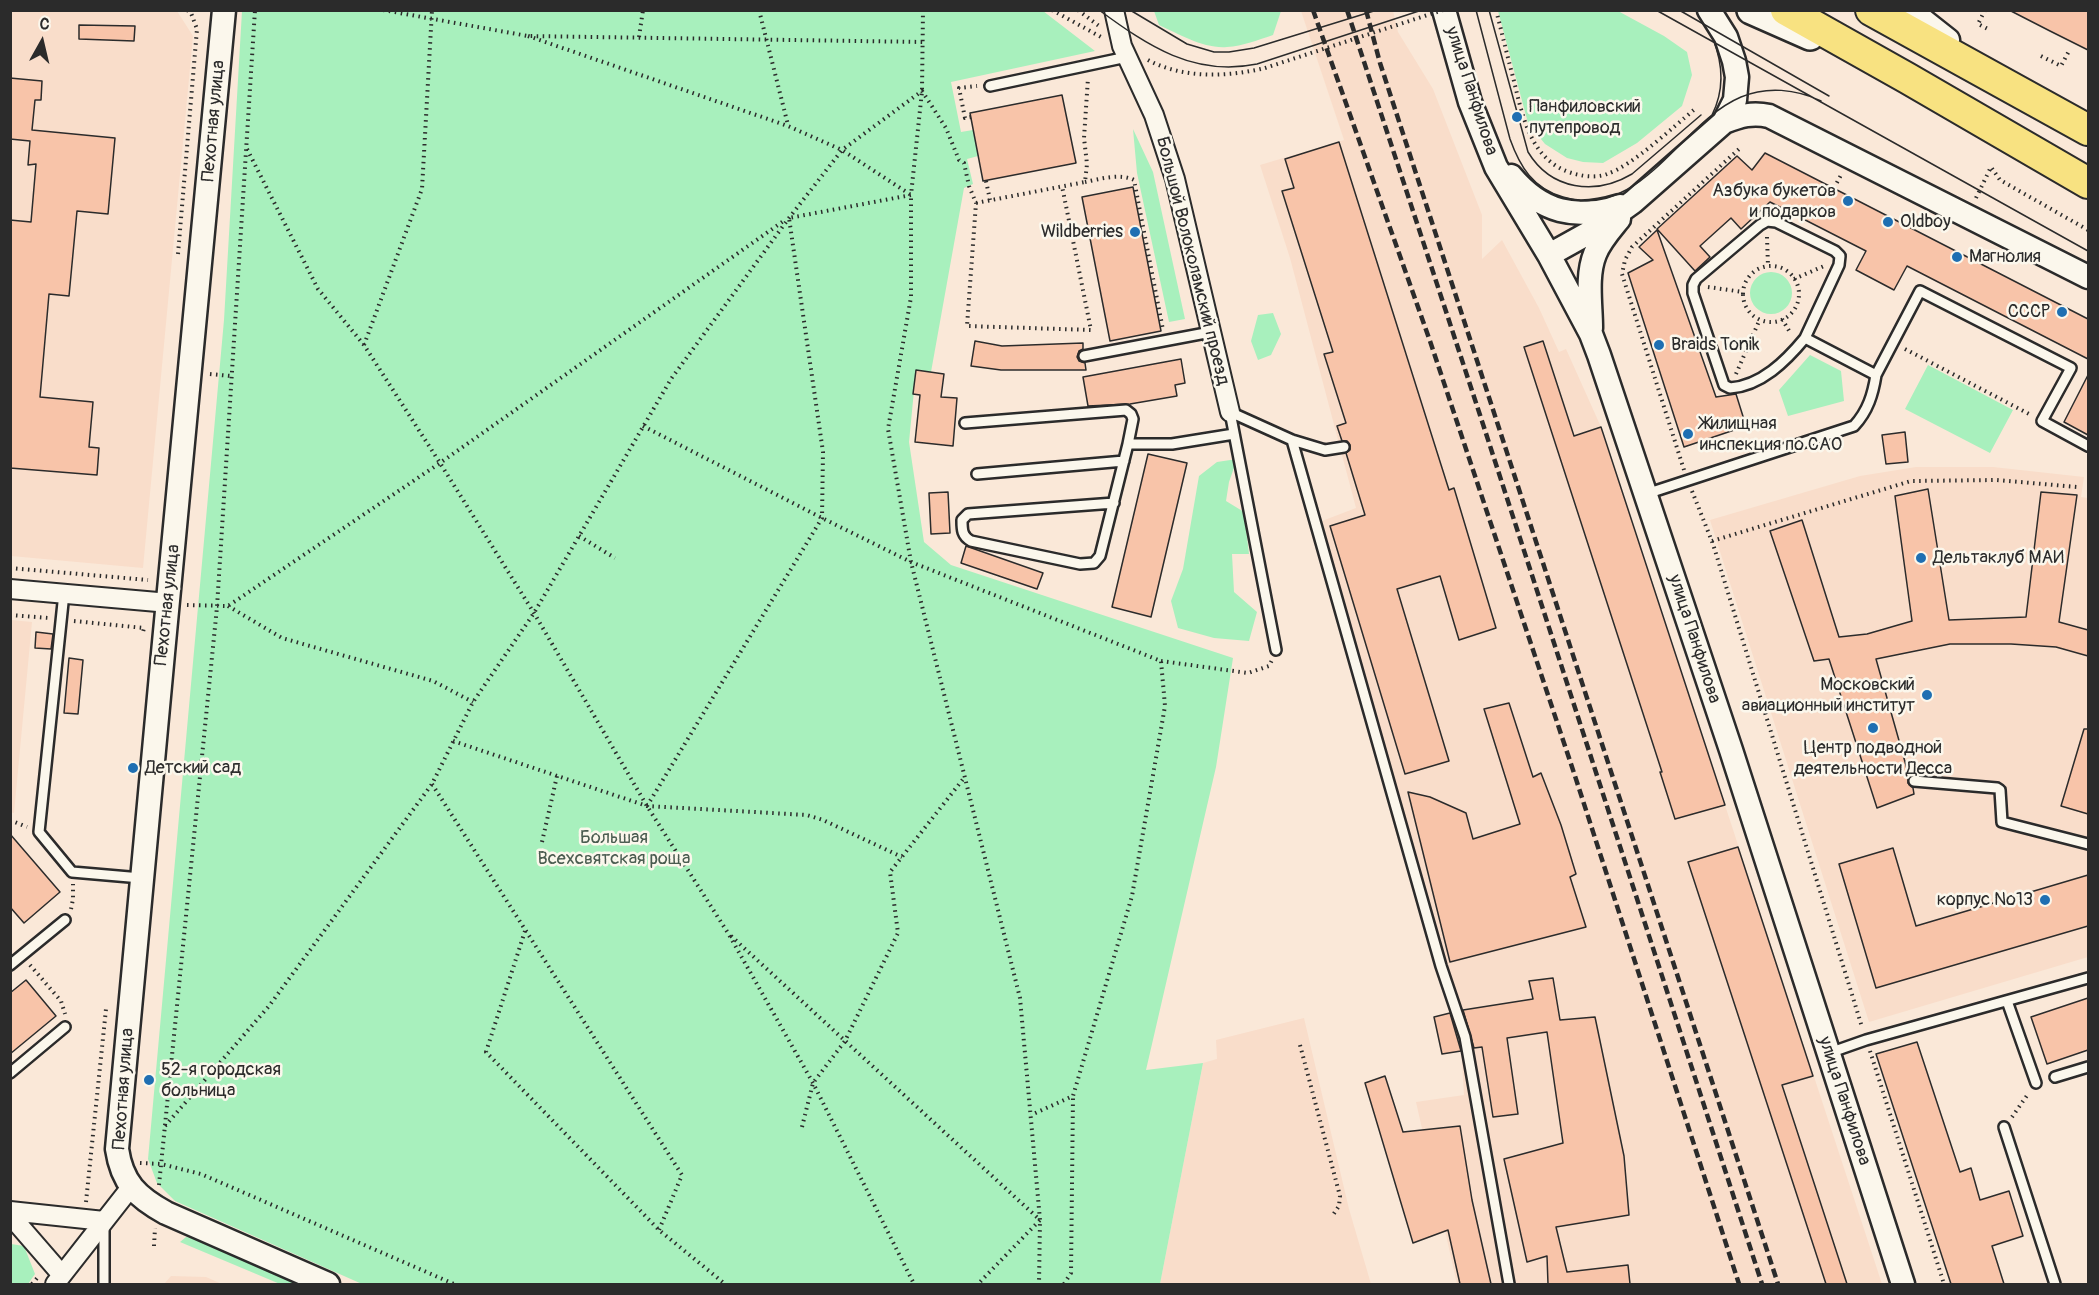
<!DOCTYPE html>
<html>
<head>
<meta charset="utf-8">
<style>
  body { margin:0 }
  #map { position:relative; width:2099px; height:1295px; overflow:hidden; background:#fae8d8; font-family:Pangolin,sans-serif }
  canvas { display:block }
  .frame { position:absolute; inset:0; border:12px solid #2b2b2b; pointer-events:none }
  .north { position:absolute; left:12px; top:12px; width:60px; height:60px; -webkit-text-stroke:4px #fbf7ec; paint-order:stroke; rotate:8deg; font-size:16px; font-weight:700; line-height:24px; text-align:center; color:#2b2b2b }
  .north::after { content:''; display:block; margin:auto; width:21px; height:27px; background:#2b2b2b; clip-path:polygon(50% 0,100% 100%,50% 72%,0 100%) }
</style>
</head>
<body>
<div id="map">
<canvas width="2099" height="1295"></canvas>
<div class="frame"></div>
<div class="north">С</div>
</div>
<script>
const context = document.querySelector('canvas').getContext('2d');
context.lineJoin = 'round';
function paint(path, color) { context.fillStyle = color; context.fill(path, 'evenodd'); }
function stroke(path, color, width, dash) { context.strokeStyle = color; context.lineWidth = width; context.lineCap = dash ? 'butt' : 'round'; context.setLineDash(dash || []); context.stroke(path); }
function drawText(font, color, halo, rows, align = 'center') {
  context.font = font + ' Pangolin,sans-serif'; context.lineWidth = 5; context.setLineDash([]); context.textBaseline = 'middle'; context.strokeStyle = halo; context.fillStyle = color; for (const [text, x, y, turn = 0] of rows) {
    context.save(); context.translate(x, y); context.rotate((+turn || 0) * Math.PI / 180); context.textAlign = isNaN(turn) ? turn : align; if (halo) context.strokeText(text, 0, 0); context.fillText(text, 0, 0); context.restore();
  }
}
paint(new Path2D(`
  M10 11H177L193 36 143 568 11 556Z
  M1301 11H1393L1398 32 1433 89 1482 215V259L1502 240 1539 308 1559 352 1566 349 1601 427 1882 1284H1457L1416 1102 1464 1095 1459 1012 1322 521 1356 508 1290 258 1260 165 1344 140Z
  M1916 467H1993L2084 477 2081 497 2088 498V957L1869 1022 1710 520 1860 476Z
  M11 620 32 622 14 813 10 812Z
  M1304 1018 1349 1209 1371 1284H1160L1203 1063 1217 1059 1216 1040Z
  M171 1276 206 1277 222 1284H164Z`), '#f9ddca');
paint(new Path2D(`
  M242 11H1043L1095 51 951 82 961 132 973 130 978 156 967 159 973 184 964 188 931 372 916 370 909 442 924 542 951 565 1233 658 1216 767 1146 1070 1203 1063 1160 1284H362L175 1201 157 1183 148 1159 224 320Z
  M1154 11V10L1281 11 1273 35C1258 40 1243 46 1227 47 1204 49 1179 34 1159 25Z
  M1498 11H1618L1664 36 1687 52 1692 75 1682 106 1637 143 1603 163 1583 162 1567 158 1545 144 1528 123Z
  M1133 129 1153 172 1185 319 1169 322 1137 173Z
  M1750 293a21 21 0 1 1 42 0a21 21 0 1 1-42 0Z
  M1273 313 1281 334 1271 355 1258 360 1251 341 1258 315Z
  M1810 355 1841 371 1844 401 1788 416 1779 390Z
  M1928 365 2013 410 1990 453 1905 409Z
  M1237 459 1229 482 1226 501 1244 512 1249 554H1232L1234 592 1257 612 1249 641 1214 638 1178 628 1171 601 1183 569 1199 476 1217 462Z
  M186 1237 193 1238 300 1284H280L180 1242Z
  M11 1244 24 1246 35 1274 28 1284H11Z`), '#a8f0bd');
const building = new Path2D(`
  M2009 10H2088V50L2050 31Z
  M79 25 135 26 134 41 79 39Z
  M10 78 42 81 41 100H35L32 130 115 138 108 214 77 211 69 296 49 294 40 397 93 402 89 447 99 448 97 475 10 468V220L31 222 36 164 28 165 30 141 10 139Z
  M1062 95 1076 163 983 181 970 113Z
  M1339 142 1449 490 1454 488 1496 628 1459 640 1440 576 1397 589 1449 761 1405 774 1330 526 1365 515 1346 453 1350 450V445L1347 441H1342L1337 426 1346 423 1324 354 1333 352 1282 191 1294 188 1285 159Z
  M1765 153 2088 319V359L1907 266 1894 290 1856 270 1866 251 1770 202 1741 229 1731 218 1700 246 1710 257 1695 271 1657 229 1737 156 1752 170Z
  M1133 187 1161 331 1110 341 1082 197Z
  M1657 230 1716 397 1736 394 1746 426 1684 447 1628 273 1653 260 1639 247Z
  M975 341 1002 346 1083 343V349L1079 351 1077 357 1079 361 1085 363 1086 370H1001L971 366Z
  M1543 341 1574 436 1601 427 1725 805 1675 819 1660 772H1662L1524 347Z
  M1181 359 1185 383 1175 385 1177 396 1130 404 1088 406 1083 377Z
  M916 370 944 374 941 397 957 398 953 446 915 442 920 395 913 394Z
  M2088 375V435L2064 422Z
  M1905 432 1908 462 1886 464 1882 435Z
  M1148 454 1187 463 1151 617 1112 607Z
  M1928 489 1949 620 2026 617 2041 492 2077 495 2059 622 2088 630V656L2056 647 2011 644H1950L1876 659 1909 776 1908 783 1913 788 1914 794 1877 808 1829 659 1814 661 1770 531 1802 520 1839 637 1867 634 1912 621 1895 496Z
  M948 492 950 533 931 534 929 493Z
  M966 546 1043 573 1037 589 961 563Z
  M36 632 53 634 51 649 35 648Z
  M69 658 83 660 78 714 64 713Z
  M1509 703 1533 777 1541 773 1561 825 1576 874 1570 877 1586 927 1450 962 1408 792 1430 797 1466 813 1473 839 1520 824 1484 709Z
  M2084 729H2088V814L2061 806Z
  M10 834 60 892 24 923 10 907Z
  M1738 847 1813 1076 1782 1085 1847 1284H1826L1688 862Z
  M1893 848 1916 926 2088 875V926L1876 988 1839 864Z
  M1553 978 1560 1020 1595 1017 1624 1156 1629 1215 1556 1227 1567 1272 1628 1265 1630 1284H1548L1547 1256 1527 1262 1504 1159 1563 1143 1547 1032 1507 1038 1518 1114 1493 1117 1482 1047 1474 1048 1463 1010 1533 999 1529 981Z
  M26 980 56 1016 10 1054V993Z
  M2088 998V1050L2047 1064 2031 1017Z
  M1450 1013 1461 1051 1442 1054 1434 1017Z
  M1917 1042 1960 1172 1971 1168 1980 1200 2009 1191 2023 1236 1992 1246 2004 1284H1951L1876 1054Z
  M1385 1076 1403 1132 1460 1126 1472 1200 1491 1284H1460L1448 1230 1413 1243 1365 1083Z`);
paint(building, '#f8c4a9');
stroke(building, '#2b2b2b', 1.5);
const service = new Path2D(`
  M990 86 1127 57
  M1767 221 1776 222 1835 251 1840 256 1839 265 1805 338C1786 361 1761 386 1730 388L1724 385 1693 293V285L1696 279 1760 225Z
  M1805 338 1876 375 1920 291 2071 368 2042 421 2088 446
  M1084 356 1211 332
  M1230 412 1276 650
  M1230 412 1292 440 1325 450 1344 447
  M965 423 1126 410 1131 414 1133 419 1128 444
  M1292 440 1441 966 1465 1037 1509 1284
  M977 474 1124 461
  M1646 494 1854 426C1868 411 1873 394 1876 375
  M1114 503 968 514 962 520C962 530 962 536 971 541L1080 564 1094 563 1100 556 1128 444H1172L1234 434
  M64 593 39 832 72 872 141 878
  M1914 781 1997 788 2000 790 2002 822 2088 844
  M10 965 65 920
  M2007 1001 2036 1083
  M1829 1053 1866 1040 2088 978
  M10 1073 65 1027
  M2055 1077 2088 1067
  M2004 1127 2055 1284
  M104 1284V1223`);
const minor = new Path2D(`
  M1114 10 1122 46 1154 115 1175 179 1230 412
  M10 589 169 603
  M10 1211 104 1221
  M10 1215 62 1275
  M55 1284 131 1187`);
const tertiary = new Path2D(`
  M224 10C190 390 150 769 117 1149 122 1183 137 1197 166 1213L328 1284
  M1444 10 1470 102 1496 167 1549 255 1591 334 1599 355 1731 750 1903 1284
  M1910 10 1948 40
  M1724 122C1740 116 1752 112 1769 116L2088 277
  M1511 176C1542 213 1575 220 1620 206
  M1549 255 1594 230 1633 202 1724 122 1735 100 1737 77 1734 61 1726 37 1709 10
  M1591 328C1591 305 1586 276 1595 254 1600 241 1610 230 1619 219`);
const secondary = new Path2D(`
  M1751 10 1810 36`);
const primary = new Path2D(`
  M1786 10 1907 78 2088 183
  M1871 10 2088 130`);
stroke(service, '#2b2b2b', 14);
stroke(minor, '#2b2b2b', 22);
stroke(tertiary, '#2b2b2b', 27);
stroke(secondary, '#2b2b2b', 32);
stroke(primary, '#2b2b2b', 34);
stroke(new Path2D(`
  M383 10 528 36 923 42
  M759 10 788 125
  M1052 10 1101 37
  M1078 10 1099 26
  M1496 10C1502 33 1507 55 1513 77 1523 118 1531 166 1580 175 1588 177 1600 177 1607 174 1632 166 1673 127 1695 109
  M1985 10 1978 24 1990 30
  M528 36 788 126 842 150 911 195V297L888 429 911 562 1020 998 1040 1220 1039 1284
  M639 37 643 10
  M2041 56 2061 66 2070 49
  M1148 60C1183 79 1228 77 1265 68
  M971 117 965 118 959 88 977 86
  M247 149 318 289 364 345 440 463 534 613 647 806 728 933 813 1083 914 1284
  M986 181 990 200
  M1085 182C1100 179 1120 173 1134 180L1163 330
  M1834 188 1841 175
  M1976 198 1991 167 2000 180 2088 230
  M976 203 1085 182 1087 164 1084 138 1088 78
  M1767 237 1768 266
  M178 254 197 29 191 13 187 10
  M1743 294a28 28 0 1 1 56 0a28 28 0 1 1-56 0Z
  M1794 279 1824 266
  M1708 287 1743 292
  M1782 319 1791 334
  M364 345 422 189 432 10
  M1905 349 2031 415
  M210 374 231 376
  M1736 374 1760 319
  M643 426 822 518 911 562 1161 661 1165 706 1132 896 1073 1096 1031 1115
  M1684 470 1622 274 1625 260 1632 247 1739 149
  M1692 491 1713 544 1862 1027
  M579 536 615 558
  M1712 541 1911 481 1997 480 2077 487
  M10 568 148 580
  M187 605 228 606 440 463 785 220
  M228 606 282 638 433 681 473 702
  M10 615 49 618
  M74 621 144 628 143 632
  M1161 661 1248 673 1269 666 1272 660
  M453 741 647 806 807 815 823 820 902 857
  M432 784 682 1175 659 1230
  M647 806 822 518 823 452 789 218 911 195 922 91 923 10
  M10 820 27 827
  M542 842 557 776
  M71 909 73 899V884
  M525 931 486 1052 659 1230 725 1284
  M731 936 1040 1220 978 1284
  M30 965 61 1001 65 1014
  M1300 1045 1340 1196 1339 1206 1333 1215
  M1870 1051 1944 1284
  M2012 1117 2028 1094
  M165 1126 269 1006 432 784 473 702 534 613 671 379 789 218 842 150 922 91 946 128 959 160 964 163 969 186 976 203 967 326 1091 330 1062 186
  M802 1127 813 1083 845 1041 898 933 890 872 964 778
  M140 1163 161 1164 201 1174 454 1284
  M159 1185 217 607 255 10
  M86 1202 106 1009
  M154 1246 155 1228
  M32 1284 38 1277
  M1064 1284 1071 1273 1073 1096`), '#2b2b2b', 4, [1.5, 4.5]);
stroke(service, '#fbf7ec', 9);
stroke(minor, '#fbf7ec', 18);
stroke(tertiary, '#fbf7ec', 22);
stroke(secondary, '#fbf7ec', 27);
stroke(primary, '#f8e281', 30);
stroke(new Path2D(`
  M1099 10C1148 46 1194 77 1257 64L1422 10
  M1130 10 1187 44 1214 52H1229L1254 48 1377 10
  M1476 10 1510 139C1520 167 1533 188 1563 197 1642 221 1679 123 1741 97 1767 86 1796 89 1821 101
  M1489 10 1528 152C1551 190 1595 196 1632 174L1701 115
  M1656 10 2088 251
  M1679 10 1829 96
  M1712 115C1724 91 1723 64 1713 39`), '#2b2b2b', 1.5);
stroke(new Path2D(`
  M1313 10 1430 341 1575 776 1739 1284
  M1347 10 1480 415 1762 1284
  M1366 10 1380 63 1778 1284`), '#2b2b2b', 4.5, [9, 4.5]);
stroke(new Path2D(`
  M1265 68 1443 10`), '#2b2b2b', 4, [1.5, 4.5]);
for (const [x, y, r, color] of [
  [1517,117,6,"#1f6fb2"],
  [1848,201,6,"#1f6fb2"],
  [1888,222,6,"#1f6fb2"],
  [1135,232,6,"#1f6fb2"],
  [1957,257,6,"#1f6fb2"],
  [2062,312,6,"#1f6fb2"],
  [1659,345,6,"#1f6fb2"],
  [1688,434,6,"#1f6fb2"],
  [1921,558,6,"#1f6fb2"],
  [1927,695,6,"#1f6fb2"],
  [1873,728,6,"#1f6fb2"],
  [133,768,6,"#1f6fb2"],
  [2045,900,6,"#1f6fb2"],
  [149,1080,6,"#1f6fb2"]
]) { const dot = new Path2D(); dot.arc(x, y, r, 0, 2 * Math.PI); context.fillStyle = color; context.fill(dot); stroke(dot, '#fbf7ec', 2); }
drawText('18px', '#2b2b2b', '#fbf7ec', [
  ["улица Панфилова",1471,91,72],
  ["Пехотная улица",214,121,-85],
  ["Большой Волоколамский проезд",1192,261,76],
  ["Пехотная улица",168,605,-84],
  ["улица Панфилова",1694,639,72],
  ["Пехотная улица",124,1089,-86],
  ["улица Панфилова",1844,1101,72]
]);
drawText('18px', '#2b2b2b', '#fbf7ec', [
  ["Панфиловский",1529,107],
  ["путепровод",1529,128],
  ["Азбука букетов",1836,191,"right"],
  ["и подарков",1836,212,"right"],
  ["Oldboy",1900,222],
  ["Wildberries",1123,232,"right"],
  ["Магнолия",1969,257],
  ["СССР",2050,312,"right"],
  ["Braids Tonik",1671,345],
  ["Жилищная",1700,424],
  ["инспекция по САО",1700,445],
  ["Дельтаклуб МАИ",1933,558],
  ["Московский",1915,685,"right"],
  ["авиационный институт",1915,706,"right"],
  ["Центр подводной",1873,748,"center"],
  ["деятельности Десса",1873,769,"center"],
  ["Детский сад",145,768],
  ["корпус №13",2033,900,"right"],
  ["52-я городская",161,1070],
  ["больница",161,1091]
], 'left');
drawText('18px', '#4a5c50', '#fbf7ec', [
  ["Большая",614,838],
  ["Всехсвятская роща",614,859]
]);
</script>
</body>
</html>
